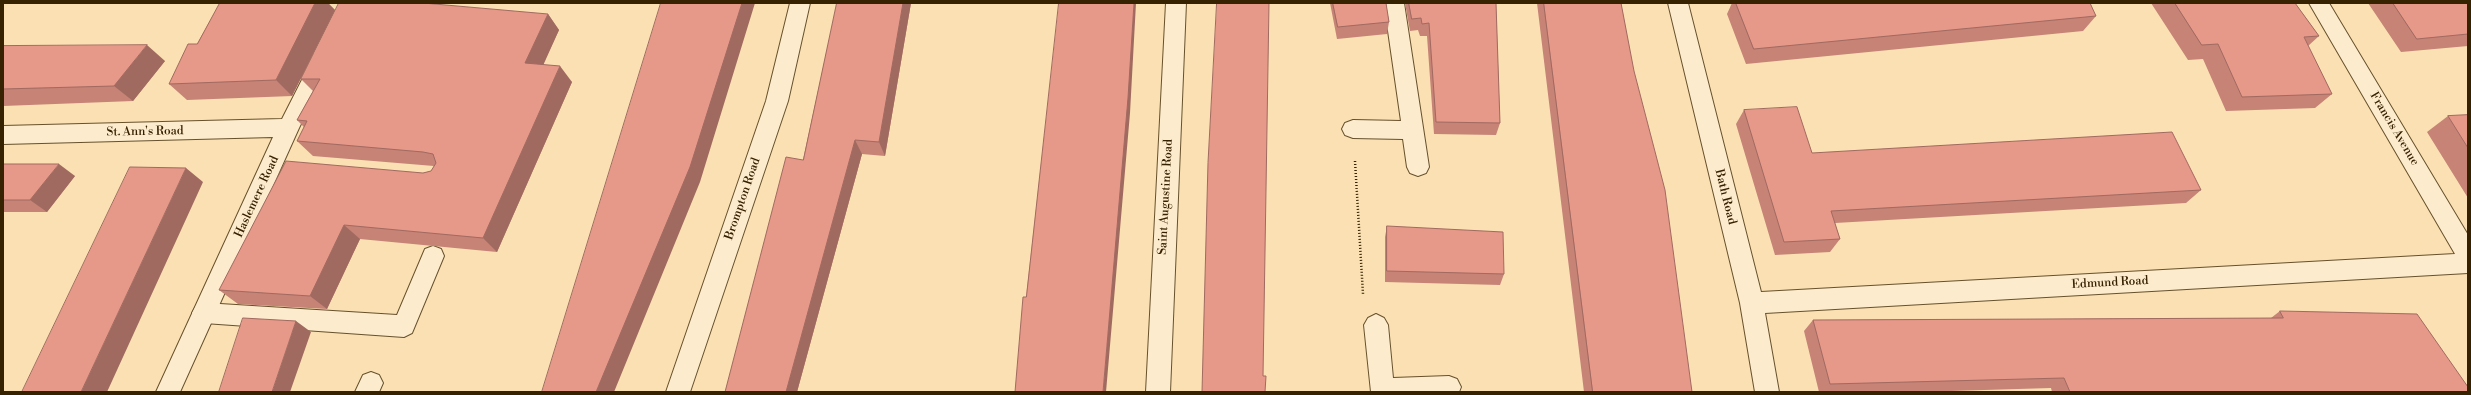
<!DOCTYPE html>
<html>
<head>
<meta charset="utf-8">
<style>
  body { margin:0 }
  #map { position:relative; width:2471px; height:395px; overflow:hidden; background:#fae0b2; font-family:"Libre Bodoni",serif }
  canvas { display:block }
  .frame { position:absolute; inset:0; border:4px solid #362100; pointer-events:none }
</style>
</head>
<body>
<div id="map">
<canvas width="2471" height="395"></canvas>
<div class="frame"></div>
</div>
<script>
const context = document.querySelector('canvas').getContext('2d');
context.lineJoin = 'round';
function stroke(path, color, width, dash) { context.strokeStyle = color; context.lineWidth = width; context.lineCap = dash ? 'butt' : 'round'; context.setLineDash(dash || []); context.stroke(path); }
function paint(path, color) { context.fillStyle = color; context.fill(path, 'evenodd'); }
function drawText(font, color, halo, rows, align = 'center') {
  context.font = font + ' "Libre Bodoni",serif'; context.lineWidth = 3; context.setLineDash([]); context.textBaseline = 'middle'; context.strokeStyle = halo; context.fillStyle = color; for (const [text, x, y, turn = 0] of rows) {
    context.save(); context.translate(x, y); context.rotate((+turn || 0) * Math.PI / 180); context.textAlign = isNaN(turn) ? turn : align; if (halo) context.strokeText(text, 0, 0); context.fillText(text, 0, 0); context.restore();
  }
}
const service = new Path2D(`
  M1384 3H1404L1429 167 1426 173 1418 176 1410 173 1407 167 1403 139 1353 138 1345 135 1342 129 1345 123 1353 120 1401 121Z
  M433 246 441 249 444 256 412 333 404 337 204 323 196 320 192 313 196 306 204 303 397 315 425 249Z
  M371 372 379 375 383 383 379 392H355L363 375Z`);
const minor = new Path2D(`
  M790 3H810L788 101 690 392H666L766 101Z
  M1166 3H1186L1170 392H1146Z
  M1668 3H1688L1761 292 2455 254 2309 3H2329L2468 235V273L1765 313 1779 392H1755L1740 303Z
  M322 52 329 54 332 60 299 128 180 392H156L273 137 3 144V126L282 119 315 54Z
  M1376 314 1384 318 1388 325 1393 378 1449 376 1457 379 1461 387 1459 392H1371L1364 325 1368 318Z`);
stroke(service, '#67512c', 2);
stroke(minor, '#67512c', 2);
stroke(new Path2D(`
  M1355 161 1363 294`), '#362100', 2.5, [1, 2]);
paint(service, '#fcebcd');
paint(minor, '#fcebcd');
paint(new Path2D(`
  M220 3H328L335 10 292 96 187 100 169 84 197 44Z
  M837 3H911L885 156 862 154 797 392H725L803 160Z
  M1330 3H1386L1389 22 1387 34 1337 39Z
  M1405 3H1496L1500 123 1496 135 1434 134 1427 36H1420L1418 30 1410 31Z
  M1537 3H1621L1692 392H1584Z
  M1732 3H2090L2096 16 2083 31 1746 64 1727 14Z
  M2151 3H2295L2319 36 2308 46 2332 94 2315 108 2226 111 2203 59 2188 60Z
  M2368 3H2468V46L2401 52Z
  M548 14 559 30 543 64 572 82 497 252 360 239 327 309 238 304 219 290 423 173 431 171 434 166 313 156 297 141 304 127 297 120 313 91 301 79Z
  M3 46 165 61 133 101 3 106Z
  M1744 110 1812 153 2201 190 2186 203 1835 223 1840 239 1830 252 1775 255 1736 124Z
  M2468 115V198L2427 132 2448 116Z
  M3 164 75 176 47 212H3Z
  M1387 226 1504 274 1500 285 1385 282V237Z
  M2280 311 2468 392H2052L2051 388 1918 392H1819L1804 331 1813 320 2271 318Z`), '#c68376');
paint(new Path2D(`
  M315 3H328L335 10 292 96 276 80Z
  M742 3H755L700 182 614 392H596Z
  M903 3H911L885 156 879 142Z
  M1134 3H1136L1130 113 1106 392H1103Z
  M548 14 559 30 537 79 525 63Z
  M147 45 165 61 133 101 114 86Z
  M560 66 572 82 497 252 483 238Z
  M855 140 862 154 797 392H786Z
  M59 164 75 176 47 212 30 200Z
  M186 168 203 182 107 392H81Z
  M344 225 360 239 327 309 310 296Z
  M296 321 311 332 290 392H272Z`), '#a16a60');
const building = new Path2D(`
  M220 3H315L276 80 169 84 188 44H197Z
  M339 3H423L548 14 525 63 560 66 483 238 344 225 310 296 219 290 286 161 423 173 431 171 436 163 433 154 423 152 297 141 307 121 297 120 320 79H301Z
  M661 3H742L690 167 596 392H542Z
  M837 3H903L879 142 855 140 786 392H725L786 157 803 160Z
  M1059 3H1134L1128 98 1103 392H1015L1023 297H1026Z
  M1217 3H1269L1263 376H1266L1265 392H1202L1208 163Z
  M1333 3H1386L1389 22 1338 27Z
  M1409 3H1496L1500 123 1436 122 1429 23 1422 24 1421 18 1412 19Z
  M1544 3H1621L1634 71 1665 190 1692 392H1593Z
  M1736 3H2090L2096 16 1754 49Z
  M2175 3H2295L2319 36 2304 37 2332 94 2242 97 2218 44 2202 45Z
  M2393 3H2468V34L2417 39Z
  M147 45 114 86 3 89V46Z
  M1797 107 1812 153 2172 132 2201 190 1831 211 1840 239 1784 242 1744 110Z
  M2468 115V148L2448 116Z
  M3 164H59L30 200H3Z
  M130 167 186 168 81 392H22Z
  M1387 226 1503 232 1504 274 1387 271Z
  M2280 311 2417 314 2468 387V392H2070L2064 378 1830 384 1813 320 2283 318Z
  M243 318 296 321 272 392H219Z`);
paint(building, '#e69889');
stroke(building, '#a16a60', 1);
drawText('12px', '#362100', '#fcebcd', [
  ["Francis Avenue",2394,129,59],
  ["St. Ann's Road",145,132,-1],
  ["Haslemere Road",257,197,-65],
  ["Saint Augustine Road",1166,197,-87],
  ["Bath Road",1725,197,76],
  ["Brompton Road",743,199,-71],
  ["Edmund Road",2110,283,-3]
]);
</script>
</body>
</html>
